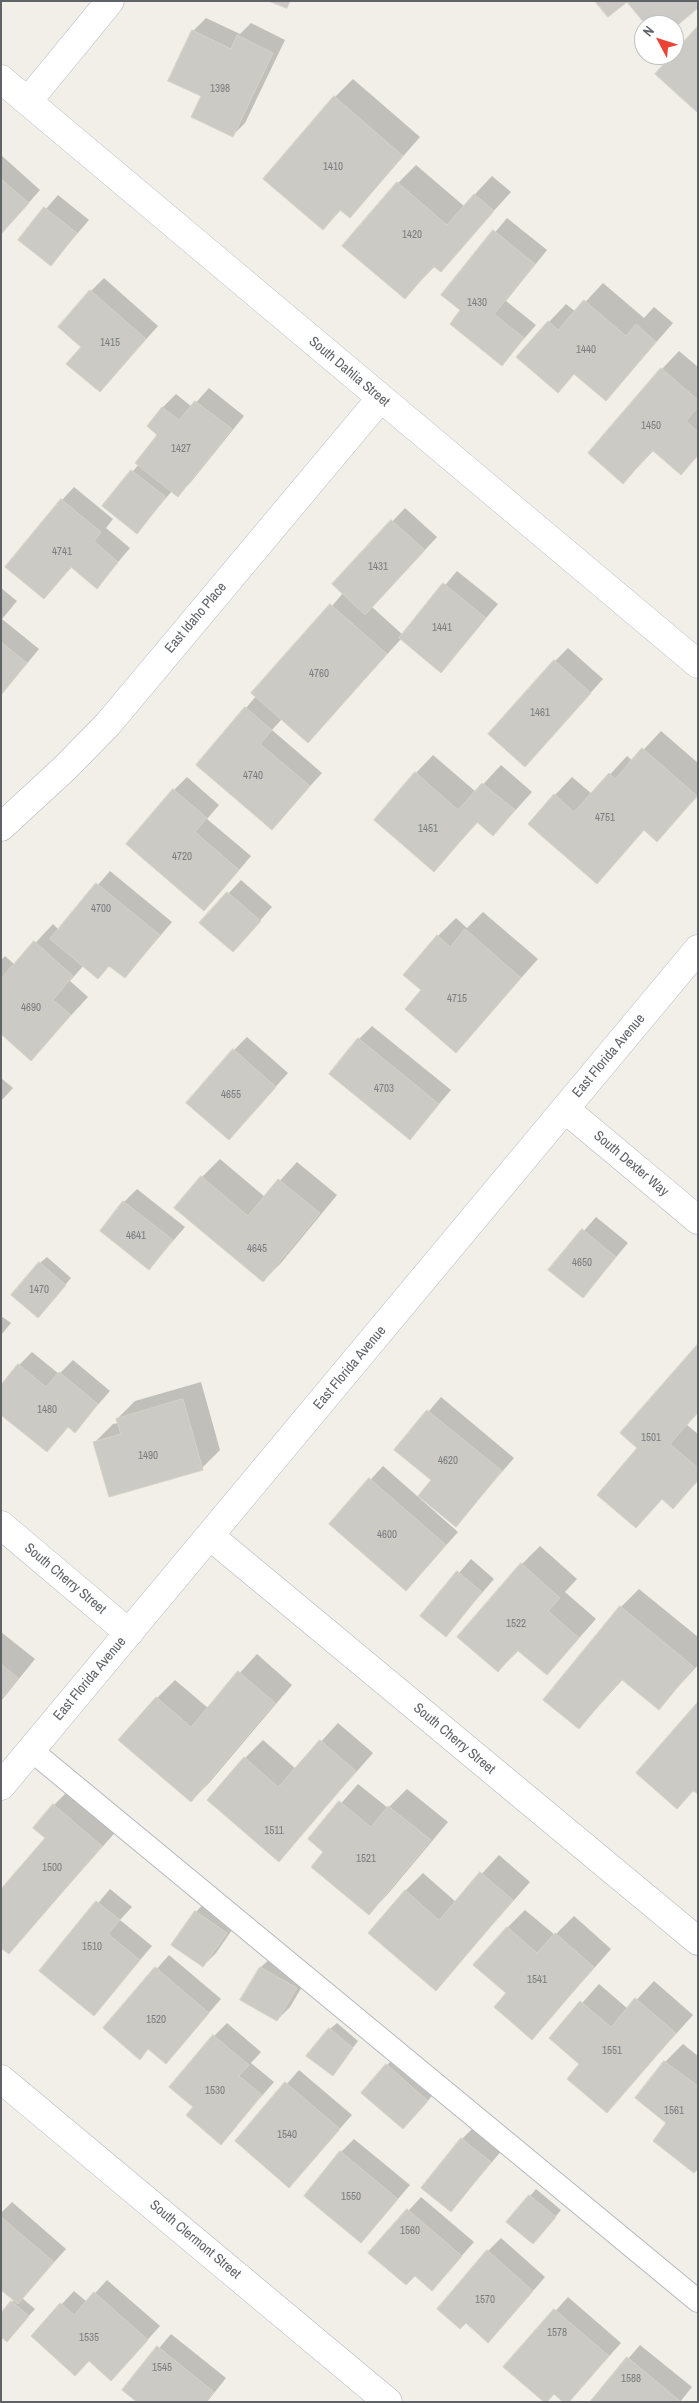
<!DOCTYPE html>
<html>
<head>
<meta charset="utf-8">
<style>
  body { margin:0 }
  #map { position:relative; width:699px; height:2403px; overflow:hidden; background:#f1efe8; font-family:"Archivo Narrow",sans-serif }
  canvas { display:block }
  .frame { position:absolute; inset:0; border:2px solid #5f6368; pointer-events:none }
  .north { position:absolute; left:634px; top:15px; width:50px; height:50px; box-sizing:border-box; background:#fff; border:1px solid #bfc1c3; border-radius:50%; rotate:310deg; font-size:14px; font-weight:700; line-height:20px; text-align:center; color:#5f6368 }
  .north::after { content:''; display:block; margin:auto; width:18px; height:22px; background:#ea4335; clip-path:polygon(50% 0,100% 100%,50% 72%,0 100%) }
</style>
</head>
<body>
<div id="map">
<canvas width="699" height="2403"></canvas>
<div class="frame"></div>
<div class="north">N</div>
</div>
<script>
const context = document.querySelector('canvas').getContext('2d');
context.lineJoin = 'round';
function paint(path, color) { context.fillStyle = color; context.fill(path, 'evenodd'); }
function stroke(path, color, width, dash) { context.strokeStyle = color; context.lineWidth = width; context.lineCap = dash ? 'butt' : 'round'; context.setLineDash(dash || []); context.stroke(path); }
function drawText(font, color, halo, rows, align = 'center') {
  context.font = font + ' "Archivo Narrow",sans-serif'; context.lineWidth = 5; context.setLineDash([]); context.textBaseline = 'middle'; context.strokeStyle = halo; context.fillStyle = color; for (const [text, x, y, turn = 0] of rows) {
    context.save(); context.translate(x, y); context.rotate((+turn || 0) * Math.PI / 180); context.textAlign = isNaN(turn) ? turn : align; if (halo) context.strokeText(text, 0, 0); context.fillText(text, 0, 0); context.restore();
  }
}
paint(new Path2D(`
  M206 18 240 34 251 23 285 40 245 123 232 136 202 96 193 31Z
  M353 79 420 137 350 217 341 210 323 228 335 97Z
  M1 155 40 190 1 234Z
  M416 165 464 206 492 176 511 192 440 270 435 266 405 297 398 183Z
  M58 195 89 220 51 264 20 239Z
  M507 218 547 250 506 301 536 325 502 364 462 310 443 295Z
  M104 278 158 326 100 391 83 347 91 291Z
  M603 283 644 318 654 307 673 323 606 400 575 373 558 391 549 322 566 304 576 312Z
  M679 351 698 367V456L681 473 654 450 623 483 662 369Z
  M209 388 244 416 191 482 178 495 172 491 137 532 104 506 139 464 159 435 148 426 163 407 176 394 192 407Z
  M74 487 113 519 106 528 130 548 97 587 72 567 44 597 62 500Z
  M405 508 437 537 372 607 403 635 457 571 498 604 441 671 401 639 308 742 282 719 272 730 322 773 272 828 246 708 343 593 334 584Z
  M1 588 17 601 2 619 39 649 1 695Z
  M568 648 603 679 525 766 555 661Z
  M661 731 698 763V796L657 840 645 829 596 882 555 795 572 777 592 794 627 756 633 761Z
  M433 755 476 792 501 765 532 792 493 835 478 822 434 870 416 773Z
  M187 777 219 805 207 819 251 856 217 896 174 790Z
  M110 871 172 922 125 977 110 965 98 977 84 965 70 981 88 997 31 1059 1 1033V960L5 956 15 965 53 924 59 930Z
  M241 880 272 907 233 951 201 923Z
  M483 912 538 959 456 1051 422 990 438 936 456 918 467 928Z
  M372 1026 451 1090 410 1138 359 1039Z
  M247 1037 288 1073 229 1139 234 1050Z
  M1 1078 13 1088 1 1101Z
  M220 1159 265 1197 297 1162 337 1195 281 1263 263 1281 202 1177Z
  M137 1189 185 1227 149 1269 124 1202Z
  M596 1217 628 1243 583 1296 550 1270Z
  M47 1257 71 1278 44 1310 40 1263Z
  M1 1316 11 1323 1 1335Z
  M698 1345V1413L687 1425 698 1434V1481L673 1507 663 1498 636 1527 639 1448Z
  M32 1352 59 1374 73 1360 110 1391 75 1431 69 1426 47 1450 19 1365Z
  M201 1382 220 1450 202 1468 95 1442 113 1424 118 1423 117 1419 135 1401Z
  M441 1397 514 1458 456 1525 433 1480 396 1450Z
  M383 1466 458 1532 406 1590 330 1524Z
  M540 1546 577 1579 565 1592 596 1619 547 1674 519 1650 498 1671 522 1564Z
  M471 1559 494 1579 446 1635 422 1616Z
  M639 1589 698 1637V1665L659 1708 623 1679 579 1728 545 1699 621 1607Z
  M1 1632 35 1659 1 1701Z
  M257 1654 292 1685 209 1783 191 1801 157 1698 175 1680 208 1708Z
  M338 1723 373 1753 279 1860 245 1758 263 1740 296 1769Z
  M358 1784 388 1808 407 1789 448 1822 387 1895 369 1913 325 1852 310 1839Z
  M72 1787 119 1828 9 1953 47 1838 54 1805Z
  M499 1855 530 1882 436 1989 405 1891 423 1873 456 1902Z
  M110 1889 132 1907 120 1920 152 1946 94 2014 41 1971Z
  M208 1899 239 1920 216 1953 203 1966 196 1912Z
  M525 1910 555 1935 574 1916 611 1949 532 2039 508 1993 507 1928Z
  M169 1955 221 1999 166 2062 149 2048 140 2058 105 2028Z
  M274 1955 309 1975 290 2007 277 2020 261 1967Z
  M654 1981 693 2015 607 2111 581 2064 551 2038 599 1984 628 2009Z
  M227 2023 261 2052 251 2063 274 2082 221 2143 195 2107 214 2036Z
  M337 2023 358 2041 333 2074 330 2029Z
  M683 2044 698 2056V2168L668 2123 665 2062Z
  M400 2052 440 2087 415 2115 387 2065Z
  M299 2070 352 2115 289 2186 237 2141Z
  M475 2126 503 2149 451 2211 462 2139Z
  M354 2139 410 2185 361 2242 341 2152Z
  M536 2189 561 2210 539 2236 530 2196Z
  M421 2197 474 2242 432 2289 415 2274 370 2253Z
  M12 2202 66 2249 22 2298 35 2309 13 2334 12 2302 15 2299 1 2288V2213Z
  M501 2238 545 2277 501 2328 488 2251Z
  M107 2280 160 2326 124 2366 89 2360 32 2336 74 2291 87 2302Z
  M568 2297 621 2343 579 2390 554 2393 505 2367Z
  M171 2334 226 2378 207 2402H139L124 2390Z
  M640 2345 692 2387 680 2402H591Z`), '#0003');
const building = new Path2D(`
  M269 1H290L287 8Z
  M595 1H698V8L674 28V25H646L627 2 608 17Z
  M698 26V113L655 74Z
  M192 30 231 49 237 35 273 53 233 137 191 117 201 96 168 81Z
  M334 96 403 156 350 218 340 210 323 230 263 179Z
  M1 179 29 203 1 234Z
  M397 182 447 225 474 194 494 211 441 272 433 266 405 299 342 246Z
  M44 207 77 233 51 266 18 240Z
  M493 230 535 264 494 314 524 338 502 366 450 324 460 310 441 295Z
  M90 290 146 339 100 392 66 364 81 347 58 327Z
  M584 300 626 336 636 324 656 342 606 401 574 374 558 393 516 357 548 321 558 330Z
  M661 368 698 400V407L686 421 698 432V455L681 475 652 450 623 484 588 453Z
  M195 401 232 429 178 497 135 463 157 435 147 426 162 407 179 420Z
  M131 470 166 497 137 534 102 506Z
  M61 499 101 532 94 541 118 562 97 589 71 567 44 599 5 567Z
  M391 520 425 550 365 615 332 584Z
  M443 583 486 618 441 673 399 638Z
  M330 604 387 654 308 743 251 693Z
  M1 642 27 663 1 695Z
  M554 660 591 693 525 767 488 734Z
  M245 707 272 730 260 744 310 786 272 830 196 765Z
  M642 748 697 796 657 842 644 830 597 884 528 824 554 794 574 812 609 773 615 779Z
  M415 772 458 810 482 783 515 810 493 836 477 822 434 872 374 820Z
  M173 789 207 818 195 832 239 870 204 911 126 844Z
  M96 883 160 935 125 978 109 966 98 979 50 939Z
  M227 892 261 921 233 952 199 923Z
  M465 929 521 978 456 1053 405 1009 421 990 403 975 437 935 450 947Z
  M34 941 73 976 53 1000 71 1015 31 1061 1 1034V979Z
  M358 1038 439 1104 410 1140 329 1074Z
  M233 1049 276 1087 229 1140 186 1103Z
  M201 1176 248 1216 278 1179 320 1213 263 1282 174 1208Z
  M123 1201 173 1240 149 1270 100 1231Z
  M582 1229 616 1257 583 1298 548 1270Z
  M39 1262 66 1285 38 1318 11 1295Z
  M698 1344V1412L670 1444 698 1468V1480L673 1509 662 1499 636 1528 597 1495 637 1448 620 1433Z
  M18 1364 46 1387 59 1372 98 1404 75 1433 68 1427 47 1452 1 1415V1385Z
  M183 1399 203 1470 109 1497 93 1442 121 1434 116 1419Z
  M427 1410 502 1471 456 1527 418 1496 431 1480 394 1450Z
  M369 1478 446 1545 406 1591 329 1524Z
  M521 1563 560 1598 548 1611 579 1638 547 1675 517 1650 498 1672 457 1637Z
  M457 1571 482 1592 446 1637 420 1616Z
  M620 1606 694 1667 659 1710 621 1679 579 1729 543 1700Z
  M1 1664 18 1678 1 1699Z
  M238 1671 275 1703 191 1802 118 1740 156 1697 191 1727Z
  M698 1702V1794L693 1791 677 1809 636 1773Z
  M320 1740 356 1771 279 1862 207 1800 244 1757 278 1787Z
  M339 1801 371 1827 388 1806 431 1840 369 1915 311 1867 323 1852 308 1839Z
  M53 1804 102 1846 9 1954 1 1948V1889L45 1838 33 1828Z
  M480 1872 513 1900 436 1991 368 1933 405 1890 439 1920Z
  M96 1901 120 1920 108 1934 140 1960 94 2016 39 1971Z
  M195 1911 227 1933 203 1967 171 1945Z
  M507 1927 537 1953 555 1933 594 1967 532 2040 494 2007 506 1993 473 1965Z
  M155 1967 209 2013 166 2064 148 2049 140 2060 103 2028Z
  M260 1967 297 1988 277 2021 240 2000Z
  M635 1998 676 2033 607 2113 567 2079 579 2064 549 2038 580 2001 611 2027Z
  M329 2028 353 2048 333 2076 306 2056Z
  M213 2035 249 2065 239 2076 262 2095 221 2145 186 2115 193 2107 169 2087Z
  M664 2061 698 2086V2169L694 2173 653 2141 666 2123 635 2098Z
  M386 2064 428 2101 403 2129 361 2093Z
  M285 2082 340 2129 289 2188 235 2141Z
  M461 2138 491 2162 451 2212 421 2188Z
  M340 2151 398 2199 361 2243 304 2196Z
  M529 2195 556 2217 533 2244 506 2222Z
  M407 2209 462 2256 432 2291 415 2276 406 2285 368 2253Z
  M1 2217 54 2262 18 2304 1 2290Z
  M487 2250 533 2291 488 2343 466 2323 460 2329 437 2309Z
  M94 2292 148 2340 111 2381 89 2361 75 2376 31 2336 60 2303 74 2315Z
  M11 2301 29 2316 7 2342 1 2337V2313Z
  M554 2309 609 2356 569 2402H563L554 2394 547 2402H544L503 2367Z
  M157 2346 214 2392 206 2402H137L122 2390Z
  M627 2357 680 2401 679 2402H590Z`);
paint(building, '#cccac5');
stroke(building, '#d6d1c6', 1);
const service = new Path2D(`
  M31 1750 698 2301`);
const minor = new Path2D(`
  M28 101 110 1
  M1 827 65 768 108 724 380 399
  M565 1109 698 1220
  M1 1525 129 1633
  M210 1536 698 1941
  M1 2079 388 2402`);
const tertiary = new Path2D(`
  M1 79 698 664
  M1 1786 698 949`);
stroke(service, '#b5b8bc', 24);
stroke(minor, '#b5b8bc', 29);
stroke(tertiary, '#b5b8bc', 29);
stroke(service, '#fff', 22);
stroke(minor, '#fff', 28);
stroke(tertiary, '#fff', 28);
drawText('11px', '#7a7d7f', null, [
  ["1398",220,89],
  ["1410",333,167],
  ["1420",412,235],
  ["1430",477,303],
  ["1415",110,343],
  ["1440",586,350],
  ["1450",651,426],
  ["1427",181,449],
  ["4741",62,552],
  ["1431",378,567],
  ["1441",442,628],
  ["4760",319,674],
  ["1461",540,713],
  ["4740",253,776],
  ["4751",605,818],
  ["1451",428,829],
  ["4720",182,857],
  ["4700",101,909],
  ["4715",457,999],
  ["4690",31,1008],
  ["4703",384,1089],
  ["4655",231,1095],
  ["4641",136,1236],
  ["4645",257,1249],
  ["4650",582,1263],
  ["1470",39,1290],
  ["1480",47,1410],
  ["1501",651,1438],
  ["1490",148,1456],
  ["4620",448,1461],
  ["4600",387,1535],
  ["1522",516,1624],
  ["1511",274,1831],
  ["1521",366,1859],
  ["1500",52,1868],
  ["1510",92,1947],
  ["1541",537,1980],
  ["1520",156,2020],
  ["1551",612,2051],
  ["1530",215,2091],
  ["1561",674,2111],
  ["1540",287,2135],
  ["1550",351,2197],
  ["1560",410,2231],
  ["1570",485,2300],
  ["1578",557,2333],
  ["1535",89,2338],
  ["1545",162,2368],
  ["1588",631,2379]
]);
drawText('14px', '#5f6368', '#fff', [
  ["South Dahlia Street",349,372,40],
  ["East Idaho Place",196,618,-50],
  ["East Florida Avenue",609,1056,-50],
  ["South Dexter Way",631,1164,40],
  ["East Florida Avenue",350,1368,-50],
  ["South Cherry Street",65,1579,40],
  ["East Florida Avenue",90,1679,-50],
  ["South Cherry Street",454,1739,40],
  ["South Clermont Street",195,2240,40]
]);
</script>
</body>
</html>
